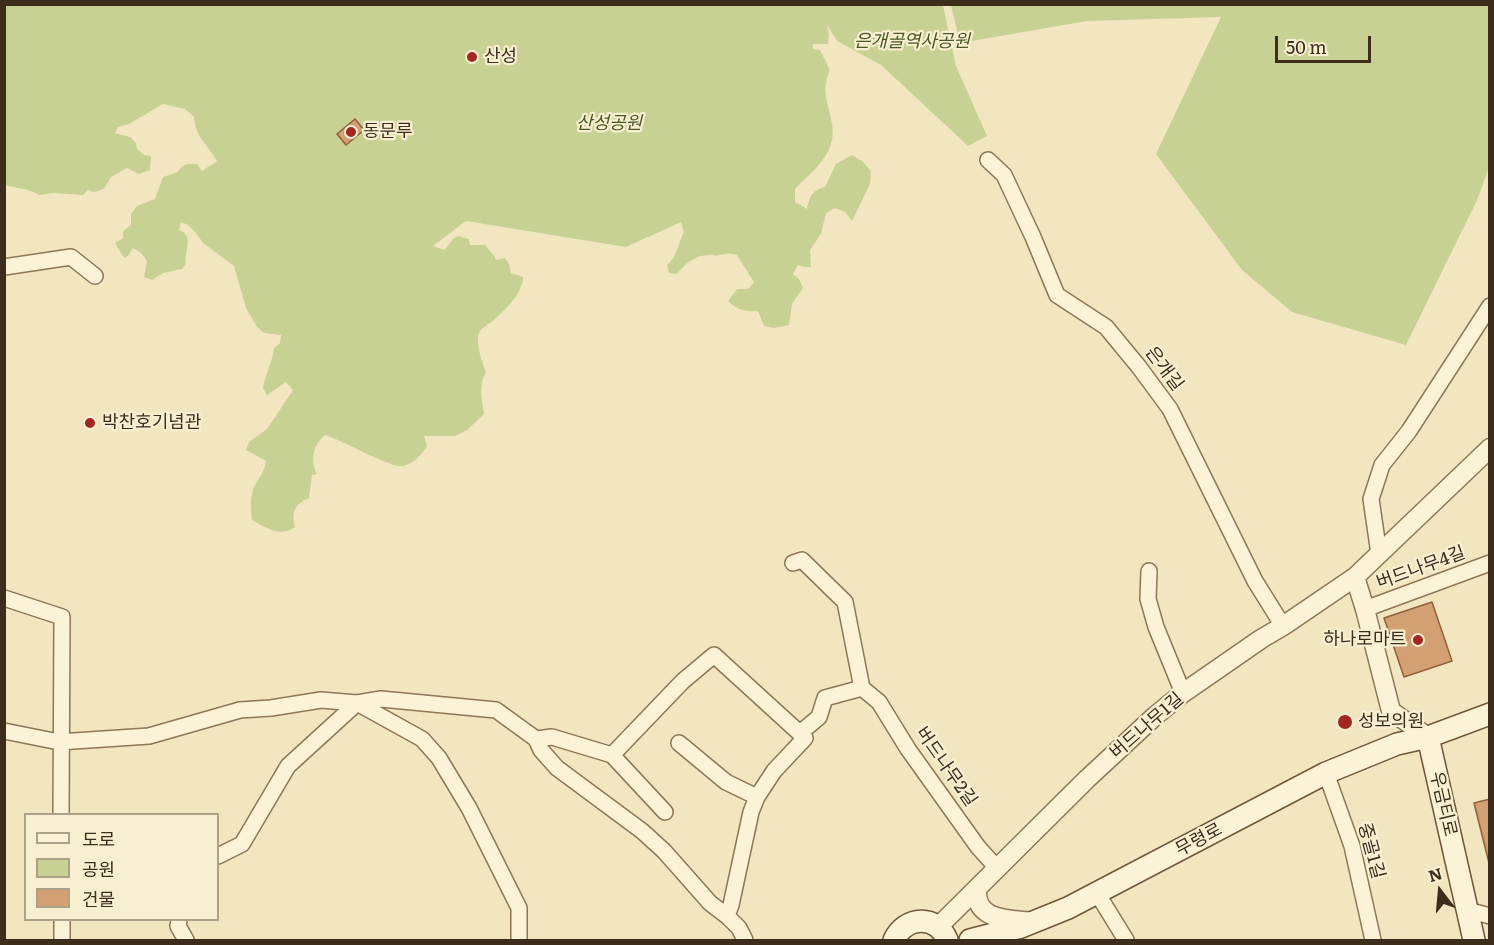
<!DOCTYPE html>
<html>
<head>
<meta charset="utf-8">
<style>
  body { margin:0 }
  #map { position:relative; width:1494px; height:945px; overflow:hidden; background:#f2e6c1; font-family:Literata,"Noto Sans KR",serif }
  canvas { display:block }
  .frame { position:absolute; inset:0; border:6px solid #3c2d1c; pointer-events:none }
  .legend { position:absolute; left:24px; top:813px; width:195px; height:108px; box-sizing:border-box; background:#f8efd1; border:2px solid #ada189; margin:0; padding:8px 10px; list-style:none; font-size:18px; color:#3c2d1c }
  .legend li { display:flex; align-items:center; gap:12px; height:30px }
  .legend b { width:30px; border:2px solid #ada189 }
  .north { position:absolute; left:1410px; top:861px; width:60px; height:60px; -webkit-text-stroke:4px #f8efd1; paint-order:stroke; rotate:344deg; font-size:16px; font-weight:700; line-height:24px; text-align:center; color:#3c2d1c }
  .north::after { content:''; display:block; margin:auto; width:21px; height:27px; background:#3c2d1c; clip-path:polygon(50% 0,100% 100%,50% 72%,0 100%) }
  .scale { position:absolute; left:1275px; top:36px; width:96px; height:27px; box-sizing:border-box; border:3px solid #3c2d1c; border-top:0; padding-left:8px; font-size:18px; line-height:21px; white-space:nowrap; color:#3c2d1c; -webkit-text-stroke:4px #f8efd1; paint-order:stroke }
</style>
</head>
<body>
<div id="map">
<canvas width="1494" height="945"></canvas>
<div class="frame"></div>
<ul class="legend">
<li><b style="height:8px;background:#fcf2d5"></b>도로</li>
<li><b style="height:16px;background:#c7d194"></b>공원</li>
<li><b style="height:16px;background:#d3a073"></b>건물</li>
</ul>
<div class="north">N</div>
<div class="scale">50 m</div>
</div>
<script>
const context = document.querySelector('canvas').getContext('2d');
context.lineJoin = 'round';
function paint(path, color) { context.fillStyle = color; context.fill(path, 'evenodd'); }
function stroke(path, color, width, dash) { context.strokeStyle = color; context.lineWidth = width; context.lineCap = dash ? 'butt' : 'round'; context.setLineDash(dash || []); context.stroke(path); }
function drawText(font, color, halo, rows, align = 'center') {
  context.font = font + ' Literata,"Noto Sans KR",serif'; context.lineWidth = 4.5; context.setLineDash([]); context.textBaseline = 'middle'; context.strokeStyle = halo; context.fillStyle = color; for (const [text, x, y, turn = 0] of rows) {
    context.save(); context.translate(x, y); context.rotate((+turn || 0) * Math.PI / 180); context.textAlign = isNaN(turn) ? turn : align; if (halo) context.strokeText(text, 0, 0); context.fillText(text, 0, 0); context.restore();
  }
}
paint(new Path2D(`
  M5 5H943L956 66 987 136 968 146 881 65 837 41 827 25 829 34 828 44H813V49L820 50 830 70C817 97 837 116 832 140 827 162 809 174 795 189V202L807 209C810 195 812 191 825 187L836 164 852 155 862 161 871 171 870 184 852 221 845 212 835 208 826 213 821 234 810 250 811 267H805L798 265 793 274 799 279 803 288 792 304 789 325 774 328 764 326 758 311C745 312 737 310 728 301L737 289H748L754 282 737 255C729 253 727 254 719 255 714 256 714 255 709 255 695 255 685 264 677 274L669 273 667 265C677 257 678 244 684 232L681 222 626 247 466 221 433 246 445 250 453 239 458 236 469 239 470 245H486C488 251 494 253 496 260L505 258 509 264 511 273 523 277C522 294 507 308 495 319 488 326 477 328 478 340 478 351 482 361 486 372 478 386 482 399 484 414L467 430 455 436H424L427 446C421 455 414 464 402 466 390 468 340 439 325 435 313 445 310 460 317 474L312 475 309 498C295 504 291 512 295 527 279 538 267 528 252 520 251 511 250 502 252 494 254 481 264 476 266 461L246 450 249 442 267 429 293 390 286 382 267 395 263 388C266 372 272 364 274 348L280 343 281 335 264 333 257 327 246 308 234 266 203 243 196 233 188 225 181 222 179 230C195 236 184 250 186 263L182 269 163 273 152 280 144 277 147 261 141 253 133 248 128 256 124 258 115 243 123 238V231L131 225V214L137 206 155 199 163 177 178 172C182 164 187 163 197 164L202 171 217 161C207 143 196 139 194 117L185 109 163 104 129 124 118 127 115 133 130 137 136 143 137 149 144 155 151 156 150 170 139 174 127 168 111 177 104 189 94 192 88 190 83 195 53 193 39 195C29 188 17 189 5 185Z
  M951 5H1489V167L1478 198 1406 345 1292 312 1242 270 1156 154 1221 17 1087 21 960 43Z`), '#c7d194');
const building = new Path2D(`
  M355 119 364 130 346 145 337 134Z
  M1432 602 1452 661 1404 677 1384 618Z
  M1490 799V867L1474 803Z`);
paint(building, '#d3a073');
stroke(building, '#8f603a', 1.5);
const minor = new Path2D(`
  M988 160 1004 175 1033 237 1057 295 1106 327 1139 367 1170 409 1255 581 1283 626
  M4 267 71 257 95 276
  M1379 554 1371 499 1382 465 1409 431 1490 306
  M793 563 802 560 845 602 862 688 825 698 819 717 800 733
  M1149 571 1148 599 1156 627 1183 693
  M4 598 62 617 61 814
  M1365 609 1490 563
  M862 688 879 702 908 749 978 847 997 868
  M357 703 422 739 439 758 469 808 519 908V940
  M4 731 59 742 149 736 240 710 271 708 321 700 357 703 381 699 496 710 536 739 541 750 557 768 642 831 664 851 710 903 727 916 731 905 751 812 757 797
  M536 739 552 737 612 755 665 812
  M612 755 683 681 714 655 805 738 774 771 757 797 726 782 679 743
  M1326 773 1352 846 1373 940
  M218 856 242 844 288 766 357 703
  M1097 893 1126 940
  M1467 910 1490 916
  M727 916 739 928 745 940
  M62 920V940
  M179 920 178 926 186 940`);
const tertiary = new Path2D(`
  M1355 577 1365 609 1391 711 1428 737
  M977 888C974 921 1008 919 1033 922
  M938 927 1087 779 1155 716 1183 693 1261 639 1283 626 1355 577 1490 448`);
const secondary = new Path2D(`
  M1428 737 1474 940
  M894 940C905 916 937 914 947 940
  M970 940 1021 927 1068 908 1326 773 1397 744 1428 737 1490 714`);
stroke(minor, '#8d7757', 18);
stroke(tertiary, '#8d7757', 21);
stroke(secondary, '#6f573a', 24);
stroke(minor, '#fcf2d5', 15);
stroke(tertiary, '#fcf2d5', 18);
stroke(secondary, '#fcf2d5', 21);
for (const [x, y, r, color] of [
  [472,57,6,"#a22721"],
  [351,132,6,"#a22721"],
  [90,423,6,"#a22721"],
  [1418,640,6,"#a22721"],
  [1345,722,8,"#a22721"]
]) { const dot = new Path2D(); dot.arc(x, y, r, 0, 2 * Math.PI); context.fillStyle = color; context.fill(dot); stroke(dot, '#f8efd1', 2); }
drawText('italic 18px', '#495a21', '#f8efd1', [
  ["은개골역사공원",912,42],
  ["산성공원",609,124]
]);
drawText('18px', '#3c2d1c', '#f8efd1', [
  ["산성",484,57],
  ["동문루",363,132],
  ["박찬호기념관",102,423],
  ["하나로마트",1406,640,"right"],
  ["성보의원",1358,722]
], 'left');
drawText('18px', '#3c2d1c', '#f8efd1', [
  ["은개길",1164,369,53],
  ["버드나무4길",1421,568,-20],
  ["버드나무1길",1147,726,-41],
  ["버드나무2길",946,767,55],
  ["우금티로",1443,804,77],
  ["무령로",1199,840,-28],
  ["중골1길",1371,851,75]
]);
</script>
</body>
</html>
